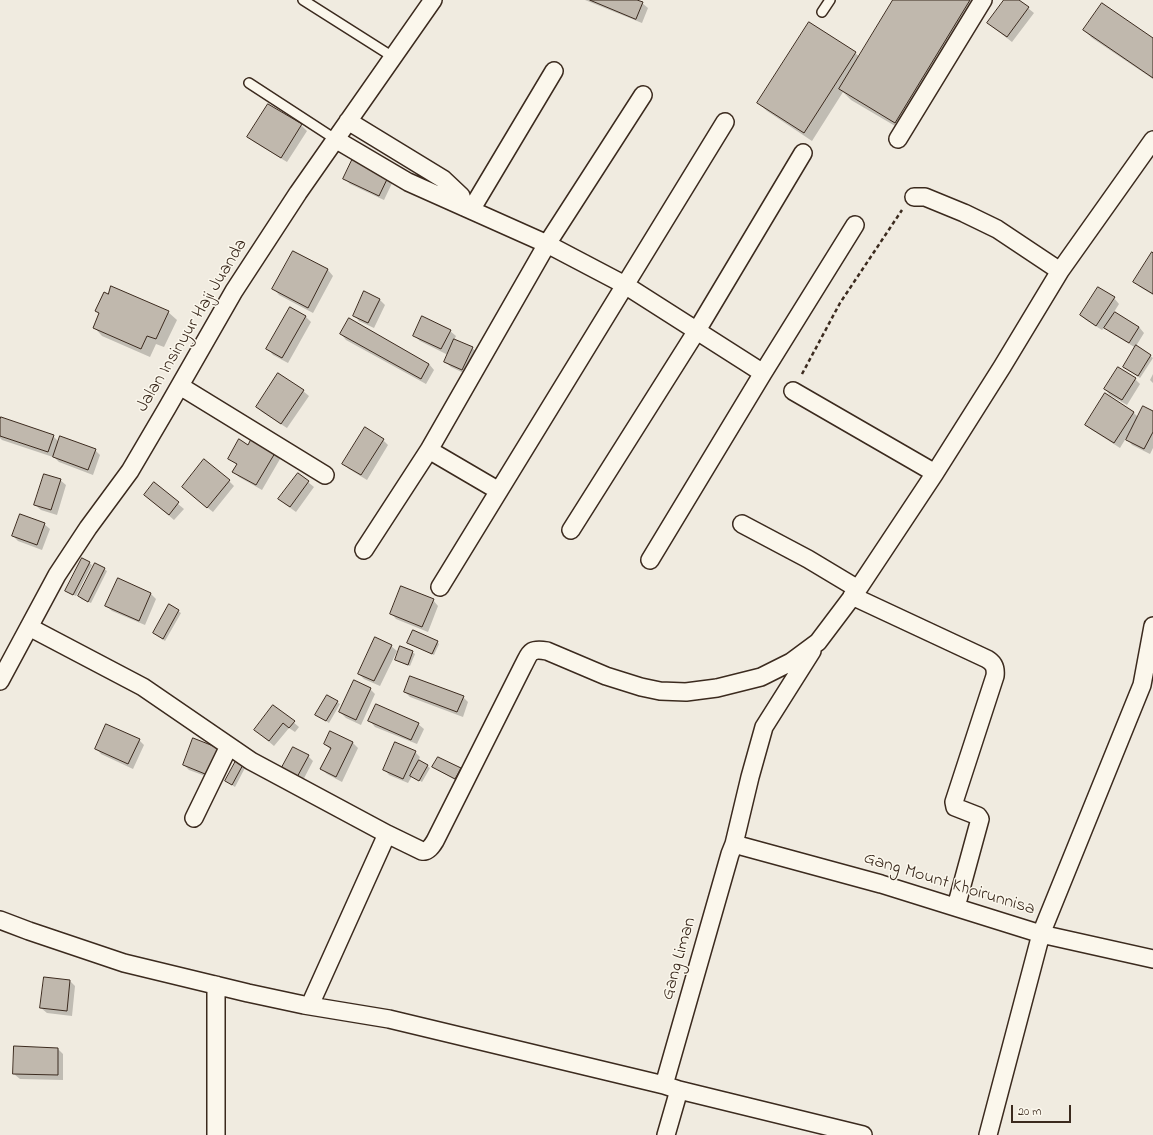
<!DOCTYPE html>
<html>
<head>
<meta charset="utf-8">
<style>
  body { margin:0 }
  #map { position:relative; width:1153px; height:1135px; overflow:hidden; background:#f0ebe0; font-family:"Indie Flower",sans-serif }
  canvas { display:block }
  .scale { position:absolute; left:1011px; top:1105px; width:60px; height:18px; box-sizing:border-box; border:2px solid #3b2a1e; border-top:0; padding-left:5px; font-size:12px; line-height:14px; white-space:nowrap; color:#3b2a1e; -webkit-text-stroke:3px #fbf7ec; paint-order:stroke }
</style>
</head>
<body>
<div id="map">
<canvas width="1153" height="1135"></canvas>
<div class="scale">20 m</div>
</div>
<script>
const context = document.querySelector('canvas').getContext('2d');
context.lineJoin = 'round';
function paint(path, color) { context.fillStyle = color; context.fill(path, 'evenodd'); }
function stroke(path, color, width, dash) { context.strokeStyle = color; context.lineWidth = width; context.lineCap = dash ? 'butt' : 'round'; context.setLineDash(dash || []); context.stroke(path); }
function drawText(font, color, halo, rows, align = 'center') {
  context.font = font + ' "Indie Flower",sans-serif'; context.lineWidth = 3; context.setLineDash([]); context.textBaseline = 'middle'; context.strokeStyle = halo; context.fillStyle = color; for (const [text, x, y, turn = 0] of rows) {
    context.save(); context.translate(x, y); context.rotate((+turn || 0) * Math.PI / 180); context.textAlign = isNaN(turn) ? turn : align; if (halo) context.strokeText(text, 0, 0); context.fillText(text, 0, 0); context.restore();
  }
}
paint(new Path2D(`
  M585 0H635L642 3 648 8 642 23Z
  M895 0H988L907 133 851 100 843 92 812 141 767 111 758 103 855 53 860 57Z
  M1006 0H1018L1034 13 1012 42 994 28Z
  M1084 30 1153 39V79L1092 38Z
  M269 105 301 125 307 131 287 162 254 142 249 137Z
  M345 179H394L384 200 350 184Z
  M294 252 328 270 333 276 313 313 279 295 274 289Z
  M1153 254V295L1140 287 1135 282Z
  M1114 298 1119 304 1114 312 1139 327 1144 333 1136 346 1153 358 1140 378 1124 367 1136 348 1111 333 1105 327 1102 330 1086 320 1081 315Z
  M379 299 385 305 374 328 359 321 354 315Z
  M291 308 306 317 311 322 288 363 273 355 268 349Z
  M97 311 168 312 177 320 164 347 156 344 150 357 102 336 94 327 100 314Z
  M450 331 456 336 454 340 472 348 478 353 468 375 451 367 445 362 448 355 420 341 414 335Z
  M341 334 429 364 434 370 426 384 346 340Z
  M1153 374V383L1150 380Z
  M1135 379 1140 384 1127 405 1110 395 1105 389Z
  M303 391 309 396 287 428 262 412 257 407Z
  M1133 412 1138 417 1153 412V448L1150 454 1132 445 1126 438 1120 448 1092 430 1086 425Z
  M0 423 53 436 59 442 95 450 100 455 93 475 59 462 53 456V457L2 440 0 438Z
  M383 440 388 445 367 480 349 469 344 464Z
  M249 446 275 454 280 459 262 490 239 477 234 472 238 466 229 458Z
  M298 474 314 487 296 512 285 504 279 499Z
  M60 480 66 485 57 515 41 510 35 505Z
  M229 481 234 486 213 512 188 492Z
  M154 484 184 509 174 520 145 495Z
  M44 524 50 529 42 550 18 541 13 536Z
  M89 563 92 565 76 596 69 593Z
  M96 564 107 571 91 603 81 599 79 596Z
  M118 579 151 594 156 599 145 625 112 611 106 606Z
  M433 600 438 606 428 632 396 619 391 613Z
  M170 606 181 613 165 641 154 633Z
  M408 642H437L439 644 434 655 411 645Z
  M391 646 397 651 380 686 364 679 359 674Z
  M412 652 415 654 410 666 399 662 396 660Z
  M370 689 375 694 361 725 346 718 340 712Z
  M405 692 463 697 468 702 463 717 410 697Z
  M337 702 340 704 329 723 316 715Z
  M274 706 299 727 295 732 289 728 274 746 255 730Z
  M370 721 418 724 424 729 417 744 375 727Z
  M331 732 353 743 358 748 342 782 327 774 321 769 331 750 325 744Z
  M139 740 144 745 133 769 101 754 96 748Z
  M193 740 216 780 189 770 184 765Z
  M415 752 420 757 418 761 427 766 430 768 422 782 412 776 408 783 389 775 384 769Z
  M308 756 313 761 301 784 282 771Z
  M239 758 247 764 235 787 226 781Z
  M434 767 460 769 462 771 457 781 436 769Z
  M70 981 75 986 72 1016 47 1013 41 1008Z
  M15 1047 58 1049 63 1054V1080L20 1079 14 1074Z`), '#0003');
const building = new Path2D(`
  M590 0H637L643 2 636 19Z
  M893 0H970L895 123 839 89Z
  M1004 0H1019L1029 7 1007 37 987 23Z
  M1102 3 1153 38V78L1083 30Z
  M809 22 856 52 804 133 757 103Z
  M268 104 302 124 281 158 247 137Z
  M354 156 390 173 379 196 343 179Z
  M293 251 328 269 308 308 272 289Z
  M1152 252 1153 253V294L1133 282Z
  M111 286 169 311 156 339 147 336 141 349 93 328 99 313 95 311 104 292 108 294Z
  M1098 287 1115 297 1096 326 1080 315Z
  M364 291 380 299 368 323 353 316Z
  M290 307 306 316 282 358 266 349Z
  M1115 312 1139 327 1129 343 1104 328Z
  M422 316 451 330 441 349 413 336Z
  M349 318 429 364 421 379 340 334Z
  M454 339 473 347 462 370 444 362Z
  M1136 345 1151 355 1138 376 1123 367Z
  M1118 367 1136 378 1122 400 1104 389Z
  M278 373 304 390 281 424 256 407Z
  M1105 393 1134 412 1114 443 1085 425Z
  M1143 406 1153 411V432L1144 449 1126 440Z
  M1 417 54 435 48 452 0 436V420Z
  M365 427 384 439 361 475 342 464Z
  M60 436 96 449 88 470 53 457Z
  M239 439 248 445 251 439 275 453 256 485 232 472 237 464 228 459Z
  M204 459 230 480 207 508 182 487Z
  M298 473 309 481 290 507 278 499Z
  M44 474 61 479 51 510 34 505Z
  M154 482 179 502 169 515 144 495Z
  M20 514 45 523 37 545 12 536Z
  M82 558 90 562 73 595 65 591Z
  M95 563 105 568 88 602 78 596Z
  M118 578 151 593 139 621 105 606Z
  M401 586 434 599 422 627 390 614Z
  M169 604 179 610 163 639 153 633Z
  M413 630 438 641 432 654 407 643Z
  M375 637 392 645 374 681 358 674Z
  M400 646 413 651 408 665 395 660Z
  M410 676 464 696 457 712 404 692Z
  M354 680 371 688 356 720 339 712Z
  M327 695 338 701 326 721 315 715Z
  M376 704 419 723 411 740 368 721Z
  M273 705 295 721 289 728 283 723 269 741 254 730Z
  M106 724 140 739 128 764 95 749Z
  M330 731 353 742 336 777 320 769 331 748 324 744Z
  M193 738 221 749 210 776 183 765Z
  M395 742 416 751 403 779 383 770Z
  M293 747 309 755 296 779 280 771Z
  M238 757 245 761 232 785 225 781Z
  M438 757 461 768 455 779 432 767Z
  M419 760 428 765 419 781 410 776Z
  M44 977 70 980 67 1011 40 1008Z
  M14 1046 58 1048V1075L13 1074Z`);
paint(building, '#c0b8ad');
stroke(building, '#3b2a1e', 1);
const service = new Path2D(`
  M303 0 393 57
  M822 12 830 0
  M249 83 335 139`);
const minor = new Path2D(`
  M348 121 443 179 461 196 464 207
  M335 139 408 182 547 244 625 285 763 373
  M898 139 983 0
  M914 197H925L964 213 997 229 1060 271
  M471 210 554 71
  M180 386 325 475
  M793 391 935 473
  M429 450 499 491
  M742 524 808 559 858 589
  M571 530 696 332 803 153
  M364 550 429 450 547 244 643 95
  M650 560 763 373 855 225
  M440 587 725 122
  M852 596 987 659C994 663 996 668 995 676L954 802 955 807 978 816 980 819 956 907
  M29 627 143 687 251 761 387 834 310 1005
  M0 681 57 575 88 528 130 471 167 408 234 291 298 193 433 0
  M194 818 229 746
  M387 834 422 851C428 852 432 846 435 841L523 666C530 653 529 648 547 651L606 676 641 687 660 691 686 692 717 688 761 677 791 662 818 642 858 589 935 473 1002 367 1060 271 1153 140
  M734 844 881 884 1041 934 1153 959
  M0 920 29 931 124 963 248 993 304 1005 389 1019 664 1085 679 1090 863 1135
  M664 1085 730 854 734 844 750 777 764 727 812 651
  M216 1135V985
  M666 1135 679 1090
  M988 1135 1041 934 1142 685 1153 626`);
stroke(service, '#3b2a1e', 12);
stroke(minor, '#3b2a1e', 20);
stroke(new Path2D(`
  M802 374 840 303 902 210`), '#3b2a1e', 2.5, [4, 3]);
stroke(service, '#fbf7ec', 9);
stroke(minor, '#fbf7ec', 17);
drawText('18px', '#3b2a1e', '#fbf7ec', [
  ["Jalan Insinyur Haji Juanda",193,326,-59],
  ["Gang Mount Khoirunnisa",949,885,17],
  ["Gang Liman",680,959,-74]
]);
</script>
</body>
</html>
